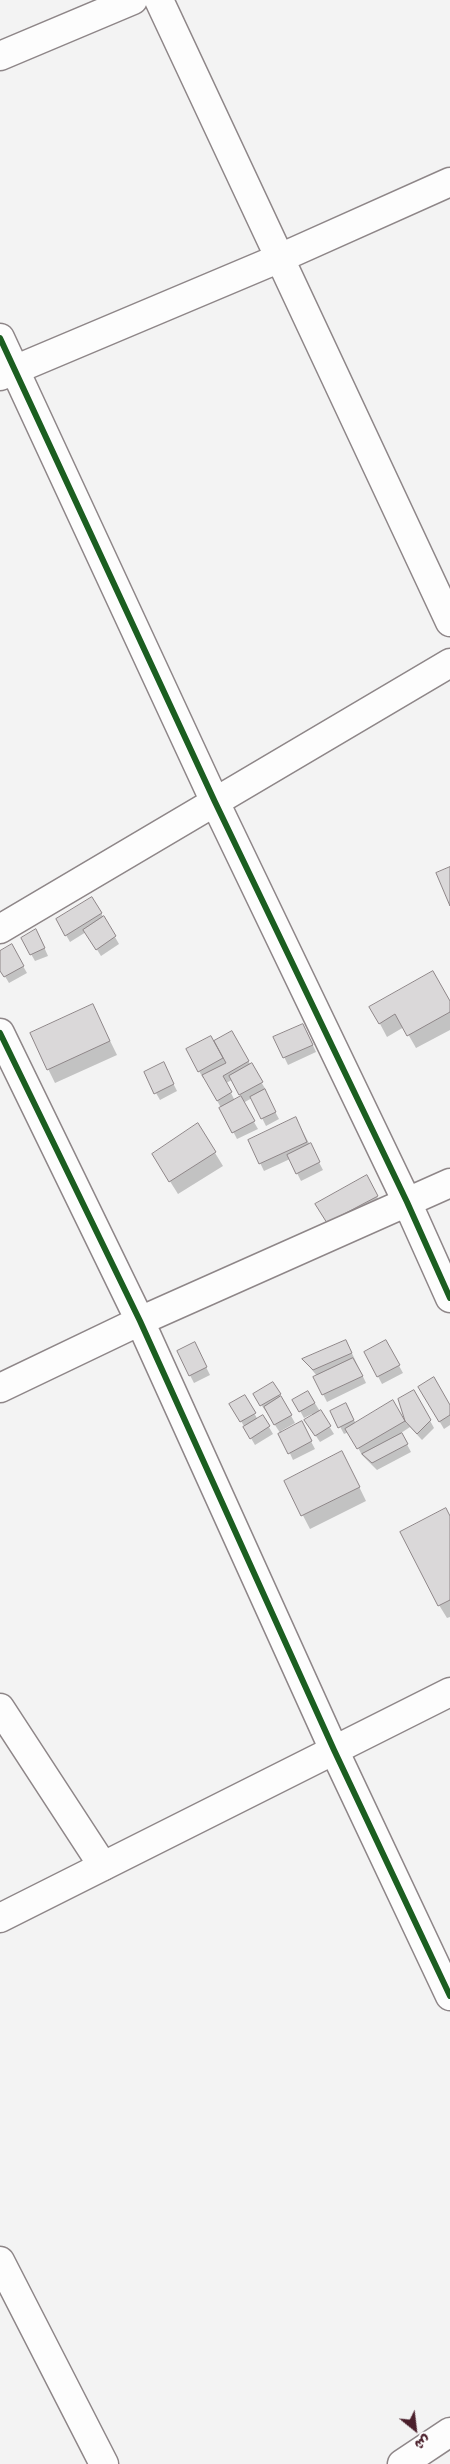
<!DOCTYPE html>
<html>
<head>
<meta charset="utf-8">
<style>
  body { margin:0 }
  #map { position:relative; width:450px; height:2464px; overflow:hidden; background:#f3f3f3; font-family:Pangolin,"Playpen Sans Arabic",sans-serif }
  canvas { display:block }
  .north { position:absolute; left:390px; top:2404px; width:50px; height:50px; -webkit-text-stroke:4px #fff; paint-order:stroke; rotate:151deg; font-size:14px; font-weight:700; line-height:20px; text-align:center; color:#4a1f2b }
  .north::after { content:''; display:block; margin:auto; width:18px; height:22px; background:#4a1f2b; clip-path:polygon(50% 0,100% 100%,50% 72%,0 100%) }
</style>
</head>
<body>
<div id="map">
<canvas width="450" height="2464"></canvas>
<div class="north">ش</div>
</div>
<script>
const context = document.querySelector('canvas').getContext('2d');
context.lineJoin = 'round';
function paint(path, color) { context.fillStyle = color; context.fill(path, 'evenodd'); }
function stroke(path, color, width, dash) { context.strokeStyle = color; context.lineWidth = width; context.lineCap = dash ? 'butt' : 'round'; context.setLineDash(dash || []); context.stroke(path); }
paint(new Path2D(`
  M101 913 119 944 101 956 86 932 70 942 66 935Z
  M40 938 48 956 35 961 31 954Z
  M11 945 27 973 9 983 0 968V952Z
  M450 1003V1030L416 1048 404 1027 387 1037 371 1007Z
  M93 1006 117 1055 55 1083 31 1034Z
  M307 1032 316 1052 288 1065 275 1038Z
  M231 1033 266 1090 264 1091 279 1119 266 1126 252 1098 243 1103 258 1129 237 1139 205 1077 203 1078 199 1071 214 1042ZM232 1080 241 1096 235 1101 226 1083Z
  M167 1071 177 1091 160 1100 156 1093Z
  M198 1125 223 1166 178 1194 161 1167Z
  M300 1126 323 1170 301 1181 290 1159 264 1171 249 1140Z
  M370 1184 381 1204 332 1229 317 1204Z
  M386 1342 403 1373 382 1384 365 1352Z
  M350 1349 366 1383 327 1402 315 1378 317 1376 304 1360Z
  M198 1351 210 1375 194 1383 178 1352Z
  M273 1383 295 1423 281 1431 282 1433 305 1430 315 1449 293 1460 281 1434 254 1394Z
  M419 1387 450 1407V1425L444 1429Z
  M414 1391 434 1428 422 1440 410 1427 401 1433 411 1452 377 1470 362 1455 349 1432 344 1434 332 1412H350L356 1424 393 1402 407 1424Z
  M308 1392 334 1434 320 1442 310 1427 312 1414 304 1418 294 1400Z
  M245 1397 258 1420 263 1417 273 1434 255 1445 231 1404Z
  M349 1466 366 1501 310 1529 285 1481Z
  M450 1518V1617L447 1618 439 1605Z`), '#0003');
const building = new Path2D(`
  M450 867V906L436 873Z
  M92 897 102 913 65 936 56 919Z
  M104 916 116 936 96 950 83 930Z
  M36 929 45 948 30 955 21 938Z
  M12 944 24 966 4 977 0 971V951Z
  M433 971 450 1001V1012L407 1036 395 1014 379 1024 369 1007Z
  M93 1004 110 1041 47 1070 30 1033Z
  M303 1024 313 1045 283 1058 273 1037Z
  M232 1031 249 1061 223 1076 232 1092 217 1101 202 1075 226 1063 214 1041Z
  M211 1036 223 1058 198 1072 186 1049Z
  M164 1062 174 1084 154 1094 144 1072Z
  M252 1063 263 1082 239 1095 229 1076Z
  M265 1089 276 1112 261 1119 250 1097Z
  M241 1096 255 1121 232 1133 219 1108Z
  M296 1117 307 1142 259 1164 248 1140Z
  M198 1123 216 1152 169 1182 152 1154Z
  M311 1143 320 1162 296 1174 287 1155Z
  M367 1175 378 1196 327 1223 315 1204Z
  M346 1340 352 1353 313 1370 302 1359Z
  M386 1340 400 1365 377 1377 364 1352Z
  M195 1342 207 1367 189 1376 177 1351Z
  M353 1358 363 1376 322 1395 313 1377Z
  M434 1377 450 1405V1415L439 1422 418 1387Z
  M273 1382 281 1394 260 1406 253 1394Z
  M414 1390 431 1420 417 1434 405 1421 398 1399Z
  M308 1391 315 1403 299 1412 292 1400Z
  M245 1395 256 1413 240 1422 229 1404Z
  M281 1396 292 1415 274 1425 264 1407Z
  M393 1400 405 1421 357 1449 345 1429Z
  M346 1403 354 1420 338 1428 330 1411Z
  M321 1410 331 1426 315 1436 304 1420Z
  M263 1415 270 1426 250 1439 243 1427Z
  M302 1421 312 1441 288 1454 278 1434Z
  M402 1433 408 1444 372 1463 362 1454Z
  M342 1451 360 1487 301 1516 284 1481Z
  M446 1508 450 1516V1600L438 1606 400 1532Z`);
paint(building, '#dad8d9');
stroke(building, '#8e8688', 1);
const minor = new Path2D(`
  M159 0 450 622
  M0 56 133 0
  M0 338 215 802 407 1202 450 1298
  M0 376 280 258 450 182
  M0 929 450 663
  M0 1033 140 1321 334 1750 450 1996
  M0 1388 140 1321 450 1183
  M0 1708 103 1866
  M402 2464 450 2432`);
const tertiary = new Path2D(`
  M0 1918 450 1692
  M0 2261 104 2464`);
stroke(minor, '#8e8688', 31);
stroke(tertiary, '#8e8688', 31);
stroke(minor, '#fdfdfd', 28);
stroke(tertiary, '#fdfdfd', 28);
stroke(new Path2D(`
  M0 338 215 802 407 1202 450 1298
  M0 1033 140 1321 334 1750 450 1996`), '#1b5e20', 6);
</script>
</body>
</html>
